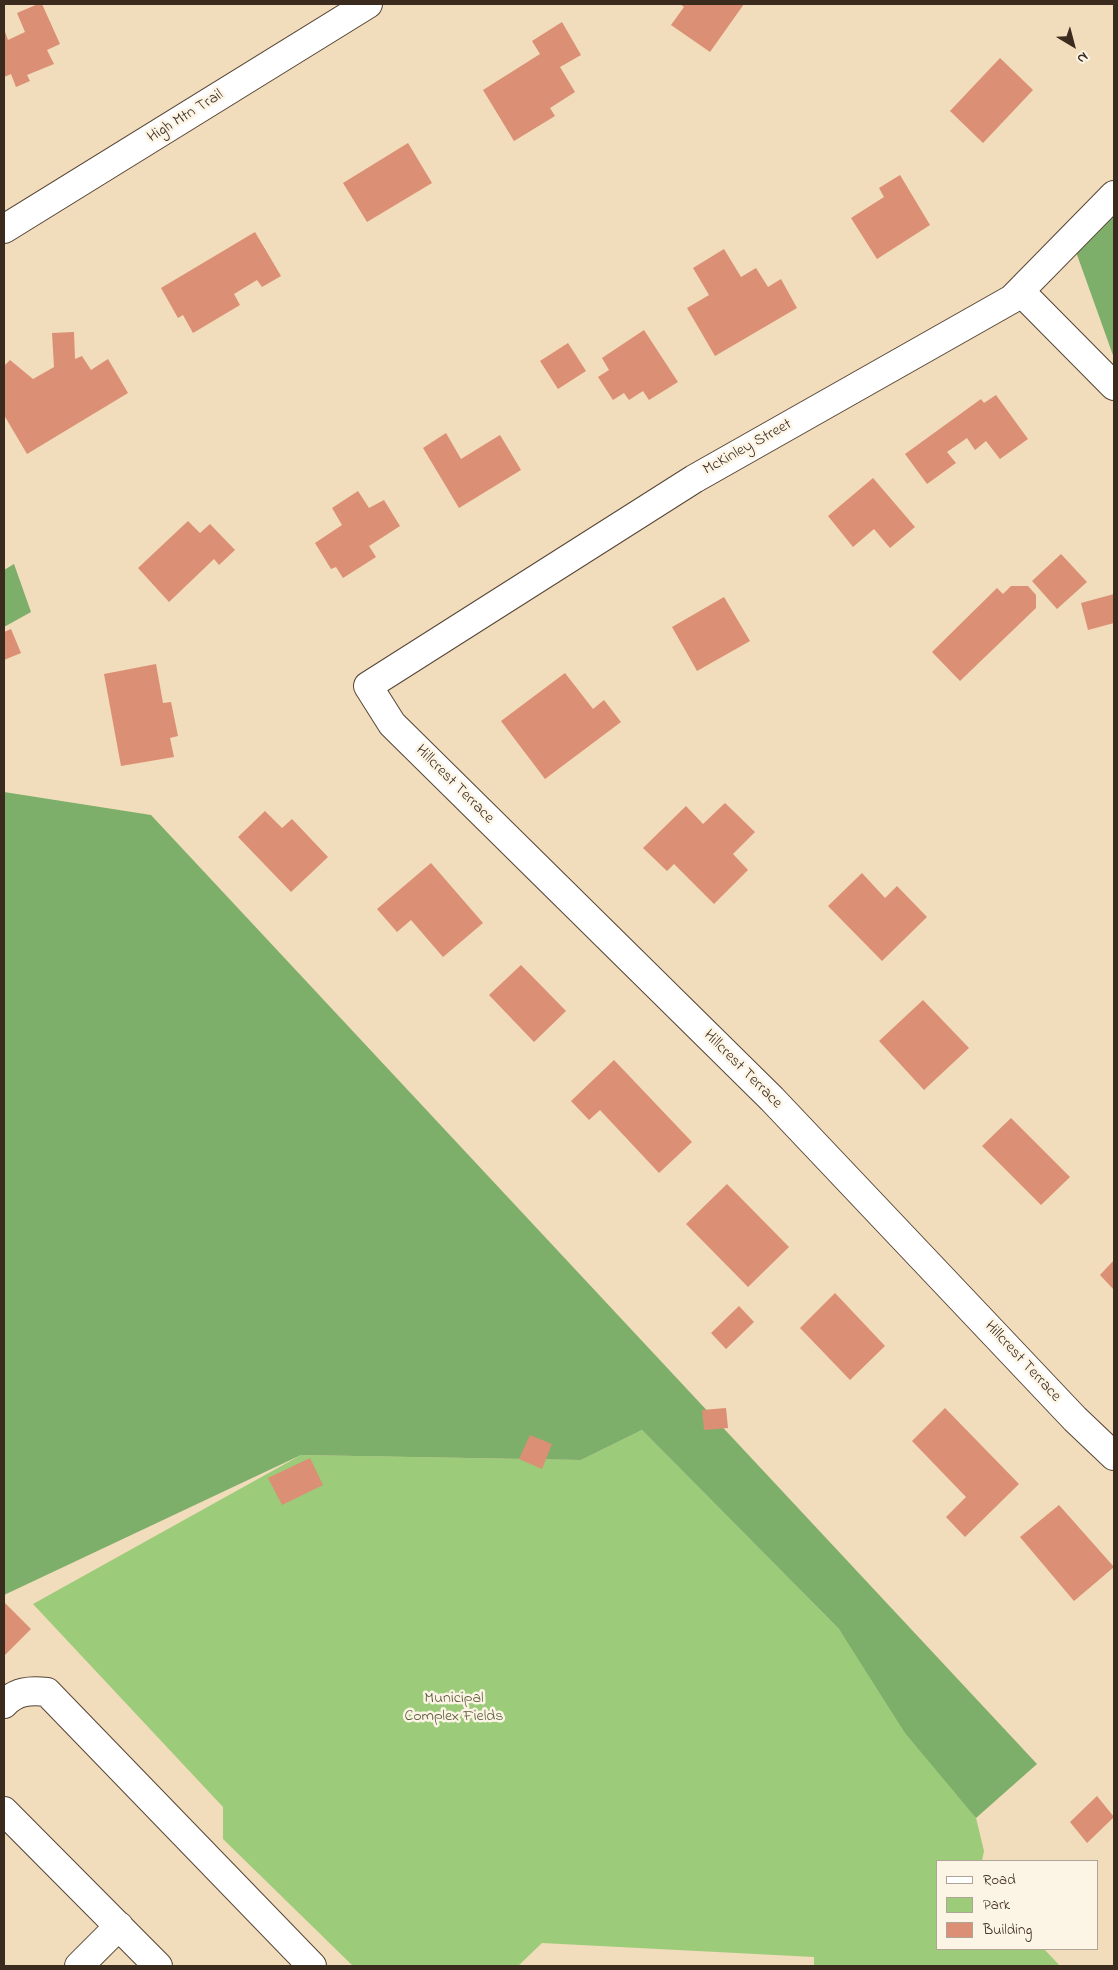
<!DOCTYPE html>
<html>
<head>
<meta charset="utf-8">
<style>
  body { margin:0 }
  #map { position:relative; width:1118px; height:1970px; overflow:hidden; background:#f1dcbb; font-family:"Indie Flower",sans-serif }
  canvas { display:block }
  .frame { position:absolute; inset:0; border:5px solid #3b2a1e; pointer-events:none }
  .legend { position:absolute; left:936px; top:1860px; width:162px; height:90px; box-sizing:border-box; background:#fcf5e5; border:1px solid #afa495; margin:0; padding:6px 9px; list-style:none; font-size:15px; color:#3b2a1e }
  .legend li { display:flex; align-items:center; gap:10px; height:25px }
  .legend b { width:25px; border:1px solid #afa495 }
  .north { position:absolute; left:1048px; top:20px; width:50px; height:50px; -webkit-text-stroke:4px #fcf5e5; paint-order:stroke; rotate:143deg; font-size:14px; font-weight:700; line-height:20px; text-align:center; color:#3b2a1e }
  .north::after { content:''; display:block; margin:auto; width:18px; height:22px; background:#3b2a1e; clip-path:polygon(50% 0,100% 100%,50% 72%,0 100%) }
</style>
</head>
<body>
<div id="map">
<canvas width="1118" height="1970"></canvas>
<div class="frame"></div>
<ul class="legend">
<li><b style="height:6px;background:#fff"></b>Road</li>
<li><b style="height:14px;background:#9ccb7a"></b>Park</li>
<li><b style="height:14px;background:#db8f74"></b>Building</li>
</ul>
<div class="north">N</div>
</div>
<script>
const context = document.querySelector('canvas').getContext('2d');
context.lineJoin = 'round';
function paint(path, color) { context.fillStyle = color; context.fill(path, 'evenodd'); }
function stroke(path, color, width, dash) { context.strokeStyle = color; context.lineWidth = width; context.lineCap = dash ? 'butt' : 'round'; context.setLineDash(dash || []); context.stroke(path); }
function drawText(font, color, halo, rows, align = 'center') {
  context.font = font + ' "Indie Flower",sans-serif'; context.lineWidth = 5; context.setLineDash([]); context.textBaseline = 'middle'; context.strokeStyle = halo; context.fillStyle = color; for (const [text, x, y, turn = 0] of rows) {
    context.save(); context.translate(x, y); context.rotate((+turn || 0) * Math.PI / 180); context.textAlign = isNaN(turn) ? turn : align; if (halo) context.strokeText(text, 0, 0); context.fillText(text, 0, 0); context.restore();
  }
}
paint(new Path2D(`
  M642 1430 839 1629 976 1818 984 1851 982 1861H937V1949H1044L1060 1966H814V1957L542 1943 518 1966H353L223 1839V1807L33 1604 301 1455 581 1460Z`), '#9ccb7a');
paint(new Path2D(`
  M1114 191V358L1071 238Z
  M14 564 31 612 4 627V570Z
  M4 792 151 815 1037 1764 976 1818 905 1733 839 1629 642 1430 581 1460 301 1455 4 1595Z`), '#7daf6a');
paint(new Path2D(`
  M38 4H42L60 44 47 50 54 64 27 75 30 81 16 87 11 74 4 77V29L8 40 25 32 17 13Z
  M680 4H744L710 52 671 25 684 7Z
  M562 22 581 55 560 67 575 92 550 108 555 116 514 141 483 90 540 54 532 41Z
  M1000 58 1033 90 983 143 950 111Z
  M408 143 432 183 367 222 343 183Z
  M900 175 930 225 877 259 851 218 884 197 879 188Z
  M255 232 281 276 262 287 257 280 234 294 240 305 193 333 183 315 178 318 161 288Z
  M724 249 741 277 756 268 768 287 781 279 797 308 715 356 687 308 709 295 693 268Z
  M644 330 678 382 649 400 643 391 629 400 624 393 613 400 598 377 609 370 602 358Z
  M74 332 75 359 82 356 91 370 108 359 128 393 27 454 4 415V366L10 360 33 379 54 367 52 333Z
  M568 343 586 371 558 389 540 361Z
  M996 395 1028 439 1000 459 986 441 975 450 967 438 947 452 956 463 927 484 905 454 981 399 984 403Z
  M446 433 461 459 500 435 521 470 459 508 423 448Z
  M873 478 915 527 890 548 874 529 853 547 828 516Z
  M358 491 369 508 384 500 400 526 369 546 376 557 343 578 336 567 331 569 315 543 342 525 332 508Z
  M188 521 200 533 210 524 235 550 219 565 214 559 169 602 138 568Z
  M1061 554 1087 582 1057 609 1032 581Z
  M1011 586H1028L1036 595V608L960 681 932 652 997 588 1003 594Z
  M1114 594V623L1088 630 1081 603Z
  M724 597 750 641 697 671 672 627Z
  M11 629 21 653 4 660V632Z
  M156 664 163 703 171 702 178 736 170 738 174 757 121 766 104 674Z
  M565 673 593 709 604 700 621 722 545 779 501 721Z
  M725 803 755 832 733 854 748 870 714 904 674 864 667 871 643 848 686 806 703 824Z
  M265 811 282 828 292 819 328 857 291 892 238 837Z
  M431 863 483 923 443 957 411 920 397 932 377 909Z
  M862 873 885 898 897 886 927 917 882 961 828 906Z
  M521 965 566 1011 534 1042 489 995Z
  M923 1000 969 1048 924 1090 879 1041Z
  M614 1060 692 1142 659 1173 600 1110 589 1120 571 1101Z
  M1011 1118 1070 1177 1041 1205 982 1146Z
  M727 1184 789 1247 748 1287 686 1224Z
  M1114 1260V1290L1100 1275Z
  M835 1293 885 1346 850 1380 800 1328Z
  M739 1306 754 1322 726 1349 711 1333Z
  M726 1408 728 1428 704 1430 702 1410Z
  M945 1408 1019 1484 965 1537 946 1517 966 1497 912 1441Z
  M530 1435 552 1444 542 1469 519 1459Z
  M310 1458 323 1485 282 1505 268 1478Z
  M1059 1505 1114 1567 1074 1601 1020 1537Z
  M4 1602 31 1629 4 1656Z
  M1097 1796 1114 1817 1087 1843 1070 1822Z`), '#db8f74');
const minor = new Path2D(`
  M1114 195 1012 299 694 479 368 686 392 724 772 1099 1075 1419 1114 1456
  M4 229 368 4
  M1020 291 1114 386
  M4 1704C16 1691 30 1690 47 1692L312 1966
  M4 1811 158 1966
  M79 1966 119 1926`);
stroke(minor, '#564536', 30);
stroke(minor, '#fff', 28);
drawText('16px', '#3b2a1e', '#fcf5e5', [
  ["High Mtn Trail",186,117,-32],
  ["McKinley Street",748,448,-29],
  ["Hillcrest Terrace",454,785,45],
  ["Hillcrest Terrace",742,1070,45],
  ["Hillcrest Terrace",1022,1362,47]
]);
drawText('16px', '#585a3a', '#fcf5e5', [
  ["Municipal",454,1699],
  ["Complex Fields",454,1717]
]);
</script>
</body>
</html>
